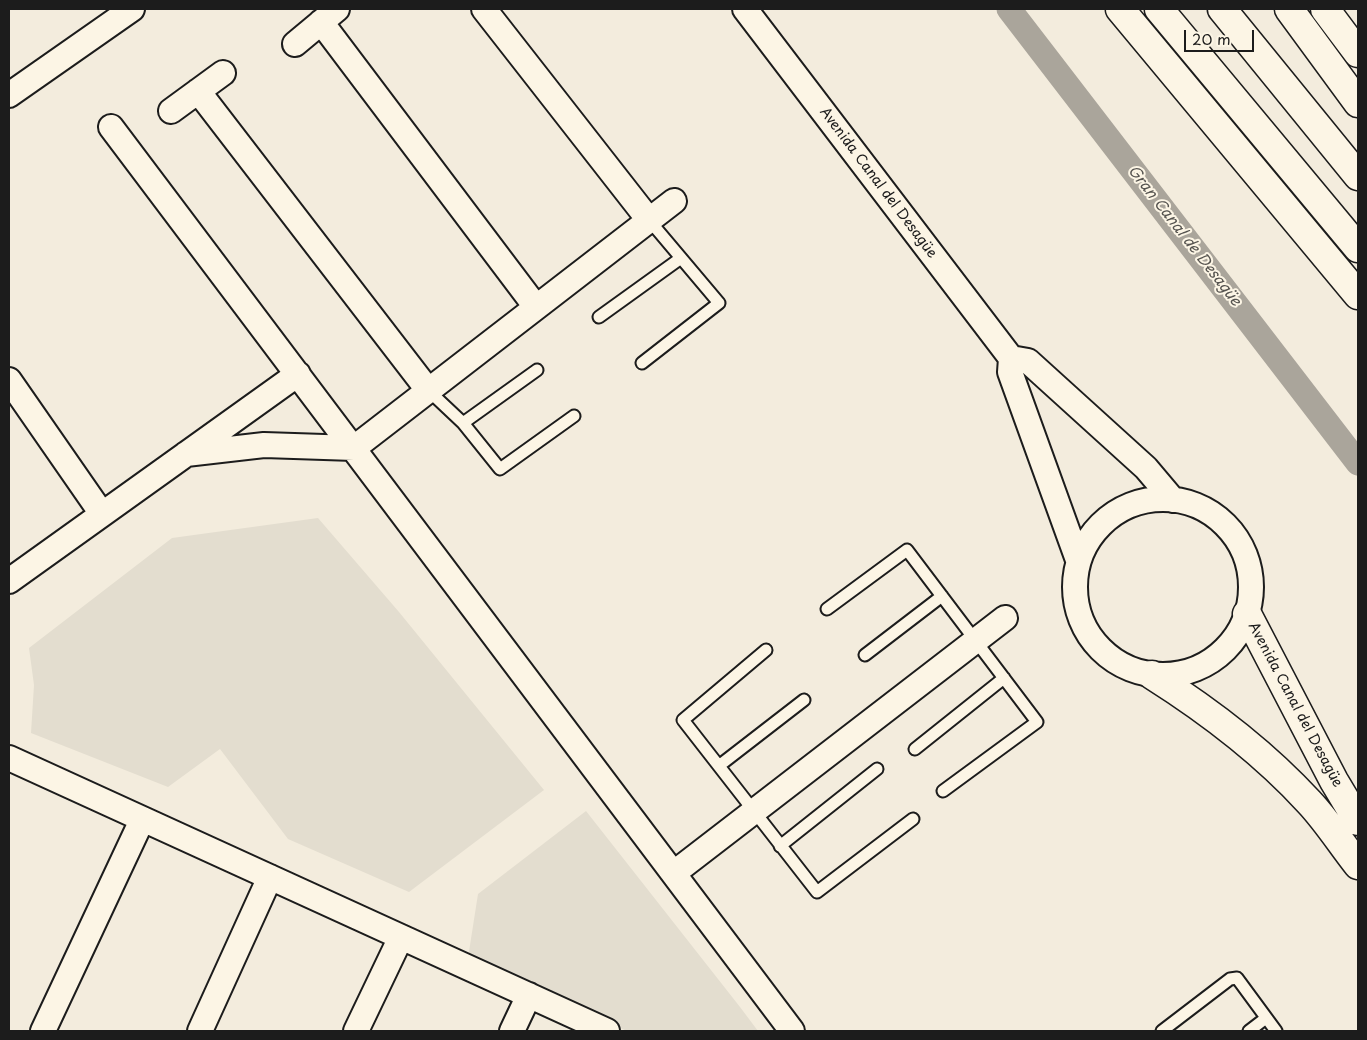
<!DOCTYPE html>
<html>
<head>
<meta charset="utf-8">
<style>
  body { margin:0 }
  #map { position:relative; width:1367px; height:1040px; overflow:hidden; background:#f3ecdd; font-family:"Playpen Sans",sans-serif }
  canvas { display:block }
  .frame { position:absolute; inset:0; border:10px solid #1c1c1c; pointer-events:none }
  .scale { position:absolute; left:1184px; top:30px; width:70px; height:22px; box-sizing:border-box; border:2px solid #1c1c1c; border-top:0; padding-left:6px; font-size:15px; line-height:18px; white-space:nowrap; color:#1c1c1c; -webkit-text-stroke:4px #fcf5e5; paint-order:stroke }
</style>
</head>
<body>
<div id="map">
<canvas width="1367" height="1040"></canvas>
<div class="frame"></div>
<div class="scale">20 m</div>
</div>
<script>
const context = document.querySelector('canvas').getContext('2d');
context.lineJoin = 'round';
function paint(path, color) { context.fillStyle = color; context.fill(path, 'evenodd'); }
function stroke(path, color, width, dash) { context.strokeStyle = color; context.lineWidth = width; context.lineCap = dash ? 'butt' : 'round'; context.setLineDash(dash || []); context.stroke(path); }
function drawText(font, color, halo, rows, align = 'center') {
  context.font = font + ' "Playpen Sans",sans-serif'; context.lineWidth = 4; context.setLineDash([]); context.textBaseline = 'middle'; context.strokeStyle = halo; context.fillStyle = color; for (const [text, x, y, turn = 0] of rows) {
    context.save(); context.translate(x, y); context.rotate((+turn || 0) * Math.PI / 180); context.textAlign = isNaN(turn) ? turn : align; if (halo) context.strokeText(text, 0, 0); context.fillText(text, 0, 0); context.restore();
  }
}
paint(new Path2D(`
  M318 518 399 612 544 790 409 892 288 839 220 749 168 787 31 733 34 685 29 648 172 538Z
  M586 811 740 1007 758 1031H627L468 958 478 894Z`), '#e3ddcf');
stroke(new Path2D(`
  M1009 9 1358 463`), '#aaa59b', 25);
const service = new Path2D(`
  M599 317 681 258
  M642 363 719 303 649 220
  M428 390 463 423 500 469 574 416
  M463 423 537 370
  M827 609 907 550 1037 722 943 791
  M766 650 683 720 817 892 913 819
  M865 655 942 596
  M915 749 1004 678
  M720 765 804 700
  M780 846 877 769
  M1162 1031 1230 979 1237 978 1276 1031
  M1249 1031 1266 1018`);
const minor = new Path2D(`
  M484 9 649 220
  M745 9 1011 358 1010 372 1078 560
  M321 22 536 307
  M295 44 337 9
  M198 91 428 390
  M9 95 132 9
  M171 111 223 73
  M111 127 792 1031
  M1011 358 1028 361 1146 468 1173 500
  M9 380 102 514
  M186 454 264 445 354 448 674 201
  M1075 587a88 88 0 1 1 176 0a88 88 0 1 1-176 0Z
  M9 581 298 374
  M9 758 607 1031
  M674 873 1005 618
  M43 1031 142 820
  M200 1031 270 877
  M356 1031 401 937
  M512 1031 529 995`);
const tertiary = new Path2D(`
  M1247 614 1334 781 1358 821
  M1152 675C1209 711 1263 752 1309 802 1327 821 1342 845 1358 865`);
const motorway = new Path2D(`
  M1120 9 1358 295
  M1159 9 1358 248
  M1222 9 1358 176
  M1289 9 1358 103
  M1325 9 1358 53`);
stroke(service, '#1c1c1c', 15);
stroke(minor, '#1c1c1c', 28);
stroke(tertiary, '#1c1c1c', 31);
stroke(motorway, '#1c1c1c', 31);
stroke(service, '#fcf5e5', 11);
stroke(minor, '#fcf5e5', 24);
stroke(tertiary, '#fcf5e5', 28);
stroke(motorway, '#fcf5e5', 28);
drawText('14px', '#1c1c1c', '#fcf5e5', [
  ["Avenida Canal del Desagüe",878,183,53],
  ["Avenida Canal del Desagüe",1295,705,62]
]);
drawText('italic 15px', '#55534f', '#fcf5e5', [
  ["Gran Canal de Desagüe",1184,236,52]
]);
</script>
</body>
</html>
